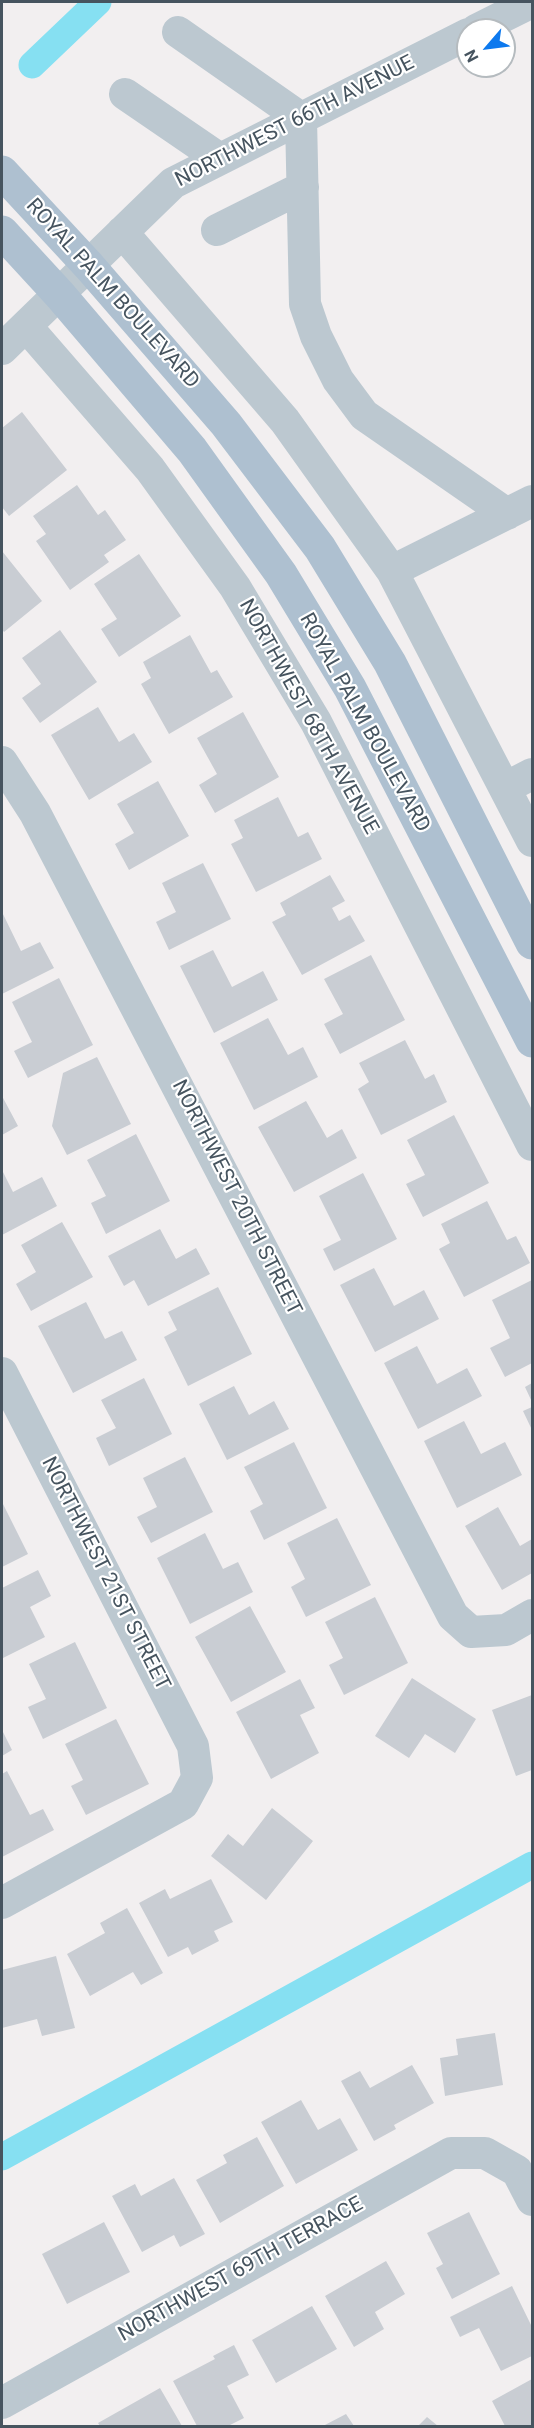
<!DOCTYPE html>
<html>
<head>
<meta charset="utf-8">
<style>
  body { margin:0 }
  #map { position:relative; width:534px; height:2428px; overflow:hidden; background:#f2eff0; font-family:Roboto,sans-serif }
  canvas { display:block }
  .frame { position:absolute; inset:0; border:3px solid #46545f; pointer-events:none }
  .north { position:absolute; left:456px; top:18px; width:60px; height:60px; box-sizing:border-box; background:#fff; border:2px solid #b5bbbf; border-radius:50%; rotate:242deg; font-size:16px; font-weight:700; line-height:24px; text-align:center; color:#46545f }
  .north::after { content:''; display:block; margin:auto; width:21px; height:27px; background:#0d79ee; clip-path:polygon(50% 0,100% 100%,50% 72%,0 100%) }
</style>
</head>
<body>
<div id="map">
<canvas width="534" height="2428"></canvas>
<div class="frame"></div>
<div class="north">N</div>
</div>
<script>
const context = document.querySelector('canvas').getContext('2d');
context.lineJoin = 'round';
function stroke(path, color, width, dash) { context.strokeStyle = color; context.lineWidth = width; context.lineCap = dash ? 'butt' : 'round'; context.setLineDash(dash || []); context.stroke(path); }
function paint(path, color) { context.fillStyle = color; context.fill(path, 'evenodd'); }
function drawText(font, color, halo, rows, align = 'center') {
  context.font = font + ' Roboto,sans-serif'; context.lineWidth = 4.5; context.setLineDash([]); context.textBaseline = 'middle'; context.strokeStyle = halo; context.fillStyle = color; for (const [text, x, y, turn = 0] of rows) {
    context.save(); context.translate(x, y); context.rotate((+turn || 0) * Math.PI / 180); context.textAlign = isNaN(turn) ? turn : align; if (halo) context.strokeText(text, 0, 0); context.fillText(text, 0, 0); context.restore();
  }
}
stroke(new Path2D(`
  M32 65 98 2
  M2 2157 532 1865`), '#86e0f2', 27);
paint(new Path2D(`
  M22 412 67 470 9 516 2 507V428Z
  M77 485 98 515 105 510 126 540 104 555 109 562 70 590 36 541 46 534 33 516Z
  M2 551 42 601 4 632 2 629Z
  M139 554 181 616 119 657 101 629 117 619 94 584Z
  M60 630 97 682 40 723 22 698 41 684 22 658Z
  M190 635 211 673 217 670 233 697 169 734 141 684 151 678 143 662Z
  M98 707 119 742 134 733 152 762 89 800 51 735Z
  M243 712 279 777 215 813 199 785 217 774 197 738Z
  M158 781 189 836 129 870 115 844 134 833 117 804Z
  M278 797 298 837 308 832 322 859 256 892 231 844 243 838 234 820Z
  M203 863 231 919 169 950 156 922 176 912 162 883Z
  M330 875 345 901 332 908 339 921 350 915 365 941 302 975 272 922 286 915 280 903Z
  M2 912 21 951 40 942 54 968 2 994Z
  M213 950 232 987 263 971 278 1000 214 1033 180 966Z
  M371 955 405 1020 340 1054 324 1024 343 1014 324 979Z
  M59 978 93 1045 28 1078 14 1051 32 1042 12 1002Z
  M268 1018 288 1055 303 1047 318 1077 254 1110 220 1043Z
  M405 1040 425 1079 434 1074 447 1102 381 1135 358 1089 369 1082 359 1063Z
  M97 1057 131 1124 67 1155 52 1126 63 1073Z
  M2 1096 18 1126 2 1135Z
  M306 1101 327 1138 342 1129 357 1158 294 1192 258 1127Z
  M454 1115 489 1183 423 1217 406 1184 425 1175 407 1140Z
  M136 1134 170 1201 106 1234 91 1203 106 1196 87 1160Z
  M2 1170 13 1192 42 1177 57 1206 2 1235Z
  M363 1173 397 1239 334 1271 323 1249 341 1240 319 1196Z
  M487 1201 507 1240 516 1236 530 1263 464 1297 439 1249 450 1243 441 1224Z
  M62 1222 93 1277 31 1311 16 1284 36 1272 21 1245Z
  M160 1229 176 1259 196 1248 210 1274 148 1306 134 1280 124 1286 108 1256Z
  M374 1268 394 1306 424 1290 439 1319 375 1352 340 1285Z
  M532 1280V1363L505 1377 490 1348 510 1338 492 1300Z
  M218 1287 252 1354 188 1386 164 1337 177 1330 168 1312Z
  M86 1302 105 1339 122 1331 137 1360 73 1393 38 1326Z
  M417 1346 437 1384 467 1368 482 1396 418 1429 384 1363Z
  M144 1378 172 1434 109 1466 96 1438 116 1428 101 1400Z
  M532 1383V1402L525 1387Z
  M234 1386 249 1415 274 1401 289 1429 227 1460 199 1404Z
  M532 1407V1430L523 1411Z
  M464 1421 481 1454 505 1442 522 1475 457 1508 424 1441Z
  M294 1442 327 1508 264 1540 250 1511 263 1504 244 1467Z
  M185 1457 213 1512 151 1543 137 1517 157 1507 143 1478Z
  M2 1502 28 1554 2 1567Z
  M498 1507 520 1546 532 1539V1573L502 1590 465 1526Z
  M337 1518 371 1585 306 1617 291 1587 305 1579 287 1543Z
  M205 1533 223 1569 238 1562 253 1592 190 1624 157 1558Z
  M38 1570 51 1596 30 1607 45 1637 3 1658 2 1654V1588Z
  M375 1597 408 1663 344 1695 329 1665 343 1658 325 1622Z
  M250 1606 286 1672 231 1702 195 1637Z
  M75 1642 107 1708 43 1739 28 1707 46 1699 29 1664Z
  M412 1678 476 1719 455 1753 425 1734 409 1758 375 1736Z
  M300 1679 315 1708 300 1715 319 1753 271 1779 236 1712Z
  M532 1695V1770L516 1776 492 1710Z
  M116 1719 149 1784 86 1815 71 1786 83 1780 65 1744Z
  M2 1730 12 1750 2 1756Z
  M7 1771 30 1815 43 1809 54 1830 2 1857V1774Z
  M272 1808 313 1841 266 1900 211 1856 228 1834 243 1846Z
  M211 1879 233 1922 214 1931 219 1941 192 1955 188 1947 168 1957 139 1903 165 1889 170 1899Z
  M127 1908 163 1973 141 1985 133 1972 90 1996 67 1954 105 1933 100 1923Z
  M56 1956 75 2028 42 2036 37 2019 2 2028V1970Z
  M495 2033 503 2085 445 2096 440 2058 458 2055 456 2039Z
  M412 2065 434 2103 394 2125 396 2129 374 2141 341 2081 360 2071 370 2088Z
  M301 2100 318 2130 340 2118 358 2150 296 2184 261 2122Z
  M257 2137 284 2186 220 2223 196 2180 227 2163 223 2155Z
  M174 2178 205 2234 180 2247 174 2235 142 2252 112 2196 135 2184 141 2196Z
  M469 2212 500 2274 452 2299 436 2268 443 2264 427 2233Z
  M104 2222 130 2272 67 2304 42 2254Z
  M386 2261 405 2294 375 2312 384 2329 354 2347 325 2296Z
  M512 2286 532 2327V2356L501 2371 479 2328 460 2337 450 2317Z
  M312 2306 337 2349 276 2383 252 2340Z
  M234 2345 249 2375 227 2386 244 2418 228 2426H197L173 2381 215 2359 213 2356Z
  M532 2379V2426H505L492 2401Z
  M160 2388 182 2426H100L98 2423Z
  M346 2414 354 2426H323Z
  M427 2417 438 2426H418Z`), '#c9cdd3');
stroke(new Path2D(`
  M476 30 532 2
  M178 32 301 118 305 304 316 336 338 380 364 415 507 514
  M125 94 220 159
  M217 230 303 187
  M122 232 285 421 392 571 532 841
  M26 326 150 469 235 587 316 722 532 1145
  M2 349 173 183 468 34
  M392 571 532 501
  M2 762 35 813 453 1616 471 1632 506 1630 532 1615
  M505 788 532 774
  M2 1373 193 1746 197 1778 183 1804 2 1903
  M2 2403 451 2153H485L517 2171 532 2200`), '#bcc8d0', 32);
stroke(new Path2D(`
  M2 172 89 266 226 424 320 548 390 663 532 943
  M2 232 60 295 192 450 281 574 350 688 532 1041`), '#aec0d0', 33);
drawText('21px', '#46545f', '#fff', [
  ["NORTHWEST 66TH AVENUE",295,122,-27],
  ["ROYAL PALM BOULEVARD",112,294,48],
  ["NORTHWEST 68TH AVENUE",308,717,61],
  ["ROYAL PALM BOULEVARD",364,723,61],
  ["NORTHWEST 20TH STREET",236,1198,63],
  ["NORTHWEST 21ST STREET",105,1574,63],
  ["NORTHWEST 69TH TERRACE",241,2270,-29]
]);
</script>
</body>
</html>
